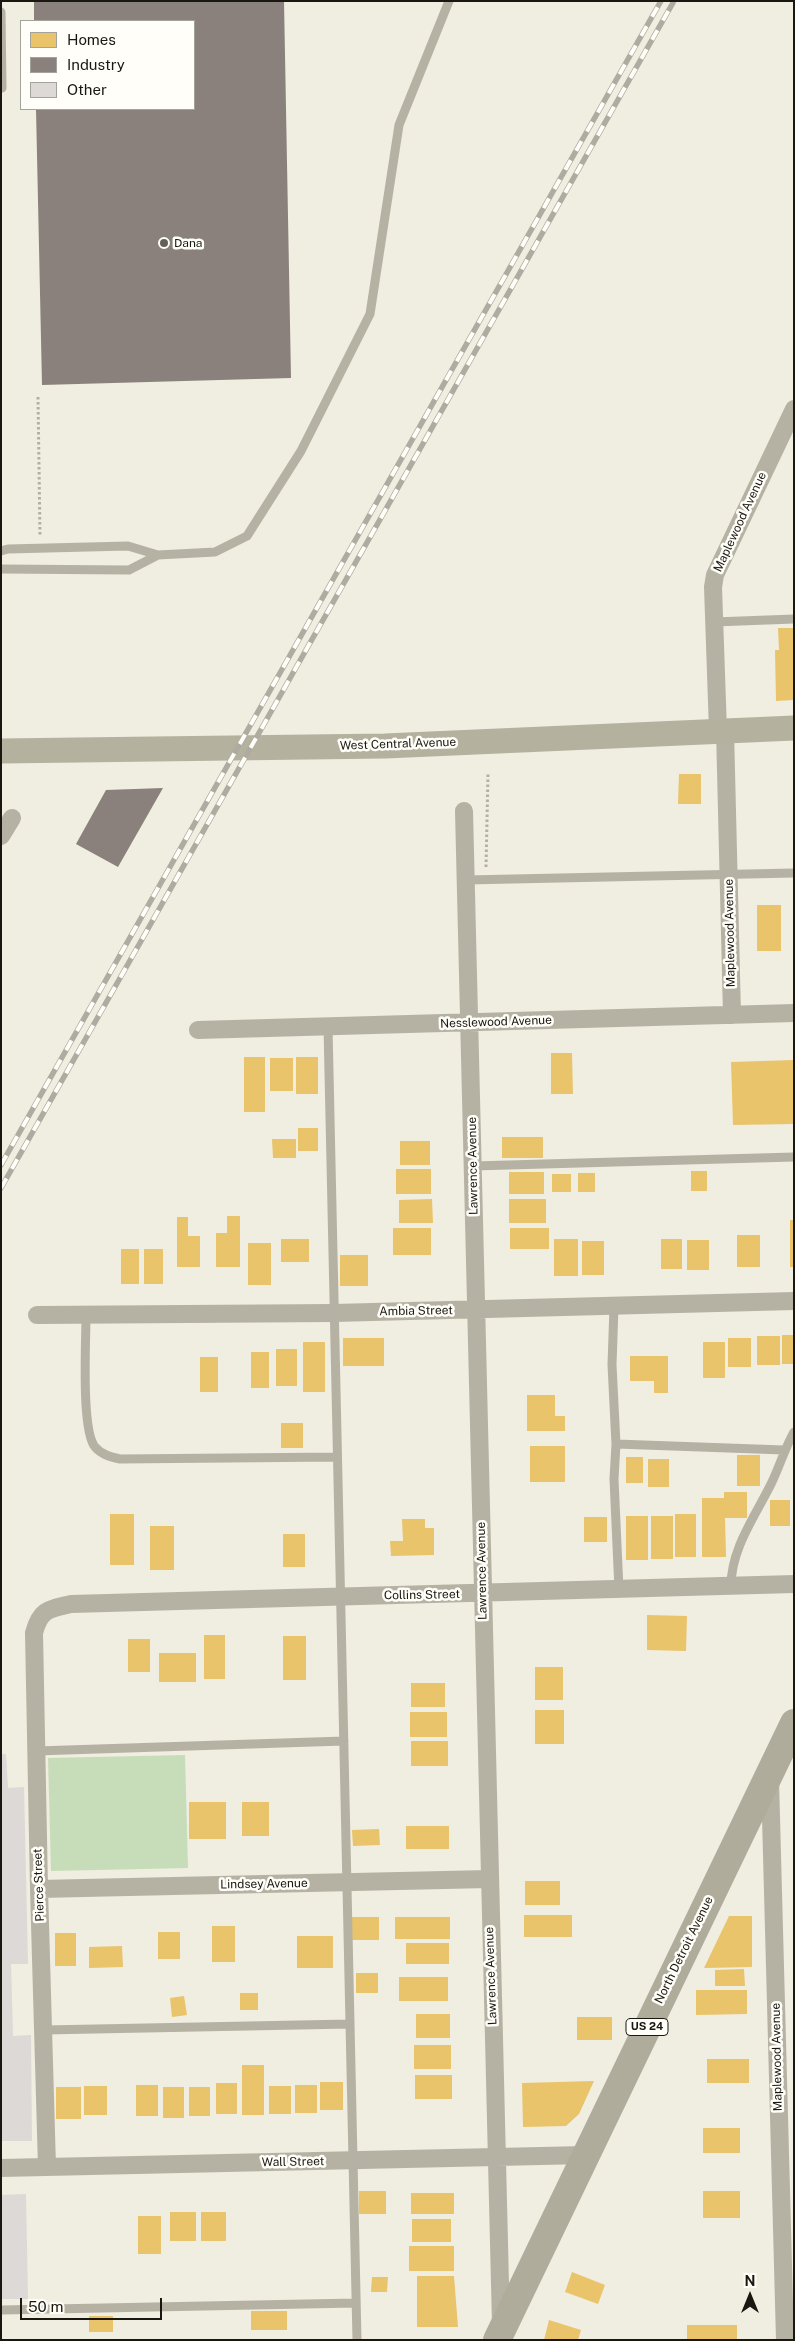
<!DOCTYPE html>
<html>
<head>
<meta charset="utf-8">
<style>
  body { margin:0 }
  #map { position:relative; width:795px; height:2341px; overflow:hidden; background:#f0ede1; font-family:"Public Sans",sans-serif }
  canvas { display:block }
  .frame { position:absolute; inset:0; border:2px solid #19170f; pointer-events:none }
  .legend { position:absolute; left:20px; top:20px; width:175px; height:90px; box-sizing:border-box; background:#fffef9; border:1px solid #a3a29b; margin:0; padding:6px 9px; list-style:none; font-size:15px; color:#19170f }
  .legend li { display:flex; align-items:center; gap:10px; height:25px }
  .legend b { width:25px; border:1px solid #a3a29b }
  .north { position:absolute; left:725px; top:2271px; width:50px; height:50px; -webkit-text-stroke:4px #fffef9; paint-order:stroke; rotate:0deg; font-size:14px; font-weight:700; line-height:20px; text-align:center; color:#19170f }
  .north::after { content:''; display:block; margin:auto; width:18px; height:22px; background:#19170f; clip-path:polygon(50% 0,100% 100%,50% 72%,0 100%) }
  .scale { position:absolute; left:20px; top:2298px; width:142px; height:22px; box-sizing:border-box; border:2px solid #19170f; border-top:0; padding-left:6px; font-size:15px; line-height:18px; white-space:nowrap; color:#19170f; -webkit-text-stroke:4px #fffef9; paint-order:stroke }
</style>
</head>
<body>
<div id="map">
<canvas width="795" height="2341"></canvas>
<div class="frame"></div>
<ul class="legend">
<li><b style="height:14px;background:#e9c46a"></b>Homes</li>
<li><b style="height:14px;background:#8a817c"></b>Industry</li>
<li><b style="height:14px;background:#dcd9d7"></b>Other</li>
</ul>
<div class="north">N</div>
<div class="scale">50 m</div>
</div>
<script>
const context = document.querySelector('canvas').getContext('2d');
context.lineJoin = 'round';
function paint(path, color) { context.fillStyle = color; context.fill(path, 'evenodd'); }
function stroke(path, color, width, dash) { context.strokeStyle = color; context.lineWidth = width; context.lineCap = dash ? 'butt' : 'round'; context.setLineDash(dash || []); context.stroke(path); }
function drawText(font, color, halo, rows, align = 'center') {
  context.font = font + ' "Public Sans",sans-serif'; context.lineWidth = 5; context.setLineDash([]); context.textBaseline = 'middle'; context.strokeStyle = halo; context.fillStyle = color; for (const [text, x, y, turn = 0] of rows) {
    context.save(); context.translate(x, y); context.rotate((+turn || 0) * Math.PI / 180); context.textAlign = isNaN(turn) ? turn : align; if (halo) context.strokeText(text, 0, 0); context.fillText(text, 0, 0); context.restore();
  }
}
paint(new Path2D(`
  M185 1755 188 1868 51 1871 48 1758Z`), '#c7dcb9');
paint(new Path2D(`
  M778 628H794V700L776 701 775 650H779Z
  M679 774H701V804H678Z
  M757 905H781V951H757Z
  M551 1053H572L573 1094H551Z
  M244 1057H265V1112H244Z
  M296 1057H318V1094H296Z
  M270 1058H293V1091H270Z
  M794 1060V1124L733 1125 731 1062Z
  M298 1128H318V1151H298Z
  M502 1137H543V1158H502Z
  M272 1139H296V1158H273Z
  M400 1141H430V1165H400Z
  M396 1169H431V1194H396Z
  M691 1171H707V1191H691Z
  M509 1172H544V1194H509Z
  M578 1173H595V1192H578Z
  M552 1174H571V1192H552Z
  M432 1199 433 1223H399V1200Z
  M509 1199H546V1223H509Z
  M227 1216H240V1267H216V1233H227Z
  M177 1217H188V1236H200V1267H177Z
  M790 1220H794V1267H790Z
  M393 1228H431V1255H393Z
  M510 1228H549V1249H510Z
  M737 1235H760V1267H737Z
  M281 1239H309V1262H281Z
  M554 1239H578V1276H554Z
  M661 1239H682V1269H661Z
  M687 1240H709V1270H687Z
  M582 1241H604V1275H582Z
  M248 1243H271V1285H248Z
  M121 1249H139V1284H121Z
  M144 1249H163V1284H144Z
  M340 1255H368V1286H340Z
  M782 1335H794V1364H782Z
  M757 1336H780V1365H757Z
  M343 1338H384V1366H343Z
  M728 1338H751V1367H728Z
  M303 1342H325V1392H303Z
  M703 1342H725V1378H703Z
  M276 1349H297V1386H276Z
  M251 1352H269V1388H251Z
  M630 1356H668V1393H654V1381H630Z
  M200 1357H218V1392H200Z
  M527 1395H555V1416H565V1431H527Z
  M281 1423H303V1448H281Z
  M530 1446H565V1482H530Z
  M737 1455H760V1486H737Z
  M626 1457H643V1483H626Z
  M648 1459H669V1487H648Z
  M724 1492H747V1518H725L726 1557H702V1498H724Z
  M770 1500H790V1526H770Z
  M110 1514H134V1565H110Z
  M675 1514H696V1557H675Z
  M626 1516H648V1560H626Z
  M651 1516H673V1559H651Z
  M584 1517H607V1542H584Z
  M402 1519H425V1528H434V1555L391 1556 390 1541H403Z
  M150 1526H174V1570H150Z
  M283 1534H305V1567H283Z
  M647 1615 687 1616 686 1651 647 1650Z
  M204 1635H225V1679H204Z
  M283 1636H306V1680H283Z
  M128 1639H150V1672H128Z
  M159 1653H196V1682H159Z
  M535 1667H563V1700H535Z
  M411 1683H445V1707H411Z
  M535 1710H564V1744H535Z
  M410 1712H447V1737H410Z
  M411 1741H448V1766H411Z
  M189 1802H226V1839H189Z
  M242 1802H269V1836H242Z
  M406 1826H449V1849H406Z
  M379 1829 380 1845 353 1846 352 1830Z
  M525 1881H560V1905H525Z
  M524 1915H572V1937H524Z
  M729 1916H752V1967L704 1968Z
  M352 1917H379V1940H352Z
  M395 1917H450V1939H395Z
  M212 1926H235V1962H212Z
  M158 1932H180V1959H158Z
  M55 1933H76V1966H55Z
  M297 1936H333V1968H297Z
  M406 1943H449V1964H406Z
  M122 1946 123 1967 89 1968V1947Z
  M744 1969 745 1986H715V1970Z
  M356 1973H378V1993H356Z
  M399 1977H448V2001H399Z
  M696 1990H747V2014L696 2015Z
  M240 1993H258V2010H240Z
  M184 1996 187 2015 172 2017 170 1998Z
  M416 2014H450V2038H416Z
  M577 2017H612V2040H577Z
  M414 2045H451V2069H414Z
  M707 2059H749V2083H707Z
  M242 2065H264V2115H242Z
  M415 2075H452V2099H415Z
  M594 2081 579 2114 566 2126 523 2127 522 2083Z
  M320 2082H343V2110H320Z
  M216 2083H237V2114H216Z
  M136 2085H158V2116H136Z
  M295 2085H317V2113H295Z
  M84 2086H107V2115H84Z
  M269 2086H291V2114H269Z
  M56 2087H81V2119H56Z
  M163 2087H184V2118H163Z
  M189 2087H210V2116H189Z
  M703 2128H740V2153H703Z
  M359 2191H386V2214H359Z
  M703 2191H740V2218H703Z
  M411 2193H454V2214H411Z
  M170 2212H196V2241H170Z
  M201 2212H226V2241H201Z
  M138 2216H161V2254H138Z
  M412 2219H451V2242H412Z
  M409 2246H454V2271H409Z
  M572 2272 605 2285 598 2304 565 2292Z
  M417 2276H454L458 2327H417Z
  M372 2277H388L387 2292H371Z
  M251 2311H287V2330H251Z
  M89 2316H113V2332H89Z
  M549 2320 581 2330 578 2340H544Z
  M687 2325H737V2340H687Z`), '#e9c46a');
paint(new Path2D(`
  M34 1H284L291 378 42 385 36 109H194V21H34Z
  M163 788 118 867 76 844 106 790Z`), '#8a817c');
paint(new Path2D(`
  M1 1754H6L8 1788 24 1787 28 1964H11L13 2036 31 2035 32 2141H1Z
  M26 2194 28 2299H1V2195Z`), '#dcd9d7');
stroke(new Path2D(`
  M38 397 40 536
  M486 867 488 774`), '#b3b0a3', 3, [2.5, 2.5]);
stroke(new Path2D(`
  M1 12 2 88
  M1 551 8 549 128 546 158 555 215 552 247 536 301 451 370 314 399 125 449 1
  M1 569 129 570 158 555
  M714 622 794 619
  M466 880 794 873
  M328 1027 357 2340
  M473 1166 794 1157
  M614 1307 612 1365 616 1444 614 1479 619 1590
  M86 1315C86 1341 81 1430 95 1447 102 1455 111 1457 120 1459L337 1457
  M616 1444 784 1450
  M731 1586C731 1548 756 1515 772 1482 780 1465 785 1448 794 1432
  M36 1751 344 1741
  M44 2030 350 2024
  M1 2310 356 2303`), '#b6b2a3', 9);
stroke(new Path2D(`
  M725 730 732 1015
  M718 731 713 587 715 575 794 409
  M464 811 501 2324
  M1 836 12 818
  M198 1030 794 1013
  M37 1315 334 1313 794 1301
  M770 1780 785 2340
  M39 1889 489 1879
  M47 2167 39 1889 34 1633C40 1610 48 1609 71 1604L794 1584
  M1 2168 586 2155`), '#b6b2a3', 18);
stroke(new Path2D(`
  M1 751 385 746 794 728`), '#b4b19e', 25);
stroke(new Path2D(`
  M497 2340 794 1723`), '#afac9c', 28);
const rail = new Path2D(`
  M1 1165 661 1
  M1 1188 674 1`);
stroke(rail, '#aeaca0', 5.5);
stroke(rail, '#fffef9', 4, [11]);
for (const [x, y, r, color] of [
  [164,243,5,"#646258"]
]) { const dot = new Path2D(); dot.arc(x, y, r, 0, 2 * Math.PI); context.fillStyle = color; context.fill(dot); stroke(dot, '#fffef9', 2); }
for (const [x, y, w] of [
  [647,2027,42]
]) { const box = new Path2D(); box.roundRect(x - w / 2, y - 8.5, w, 17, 4); context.fillStyle = '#fffef9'; context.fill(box); stroke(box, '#19170f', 1); }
drawText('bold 11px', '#19170f', null, [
  ["US 24",647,2027]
]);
drawText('12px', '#19170f', '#fffef9', [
  ["Dana",174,243]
], 'left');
drawText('12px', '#19170f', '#fffef9', [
  ["Maplewood Avenue",740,522,-65],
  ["West Central Avenue",398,744,-2],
  ["Maplewood Avenue",730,933,-91],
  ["Nesslewood Avenue",496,1022,-2],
  ["Lawrence Avenue",473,1166,-91],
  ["Ambia Street",416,1311,-1],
  ["Lawrence Avenue",482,1571,-91],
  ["Collins Street",422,1595,-1],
  ["Lindsey Avenue",264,1884,-1],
  ["Pierce Street",39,1885,-92],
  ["North Detroit Avenue",684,1950,-64],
  ["Lawrence Avenue",491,1976,-92],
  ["Maplewood Avenue",777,2057,-91],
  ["Wall Street",293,2162,-1]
]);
</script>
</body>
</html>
